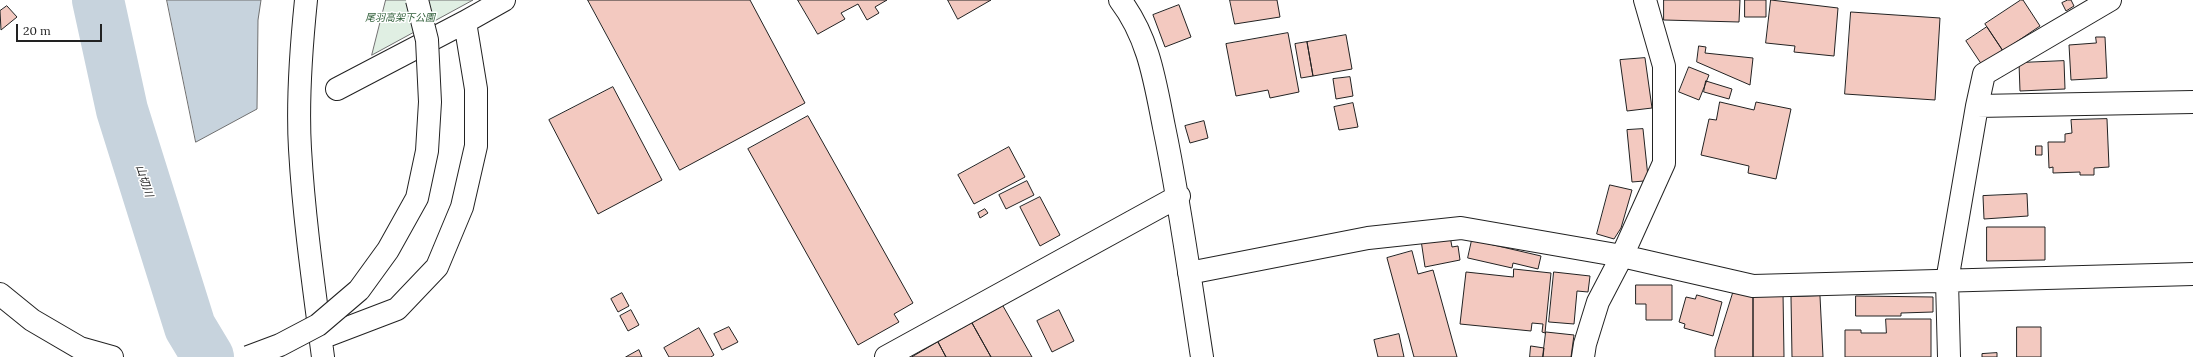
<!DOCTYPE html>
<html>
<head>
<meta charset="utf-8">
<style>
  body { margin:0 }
  #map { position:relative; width:2193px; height:357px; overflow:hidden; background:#fff; font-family:Lora,serif }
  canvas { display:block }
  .scale { position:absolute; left:16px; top:24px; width:86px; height:18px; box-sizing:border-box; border:2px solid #222; border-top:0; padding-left:5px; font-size:12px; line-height:14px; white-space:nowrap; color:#222; -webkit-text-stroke:3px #fff; paint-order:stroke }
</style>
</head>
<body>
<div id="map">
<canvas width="2193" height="357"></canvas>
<div class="scale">20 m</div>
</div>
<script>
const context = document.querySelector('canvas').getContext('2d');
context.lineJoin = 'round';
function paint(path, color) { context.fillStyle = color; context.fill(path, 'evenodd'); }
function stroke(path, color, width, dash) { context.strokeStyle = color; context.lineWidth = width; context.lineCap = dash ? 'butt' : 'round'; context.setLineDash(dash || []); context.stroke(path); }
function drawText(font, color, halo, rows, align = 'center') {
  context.font = font + ' Lora,"Noto Sans JP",serif'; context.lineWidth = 3; context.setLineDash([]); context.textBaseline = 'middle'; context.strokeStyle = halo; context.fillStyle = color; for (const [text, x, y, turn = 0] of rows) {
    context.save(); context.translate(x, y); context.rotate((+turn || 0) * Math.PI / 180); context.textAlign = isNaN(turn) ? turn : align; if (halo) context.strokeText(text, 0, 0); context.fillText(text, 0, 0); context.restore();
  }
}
const green = new Path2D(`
  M386 0H473L372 55Z`);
paint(green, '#e0efe3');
stroke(green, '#6f6f6f', 1);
const water = new Path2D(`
  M167 0H261L258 20 257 109 196 142Z`);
paint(water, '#c7d3dd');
stroke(water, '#6f6f6f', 1);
stroke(new Path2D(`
  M98 0 122 110 190 327 208 357`), '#c7d3dd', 52);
const building = new Path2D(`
  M588 0H750L805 103 680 170Z
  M798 0H887L875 7 879 13 867 20 858 4 841 13 845 19 818 34Z
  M948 0H991L958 19Z
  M1230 0H1277L1280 17 1235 24Z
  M1664 0H1740L1739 22 1664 20Z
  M1745 0H1766V17H1745Z
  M1771 0 1838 8 1834 56 1794 52 1795 46 1766 43Z
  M2021 0H2023L2040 26 2003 51 1985 24Z
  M2068 0H2071L2074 6 2066 11 2062 3Z
  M1179 5 1191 37 1165 47 1153 15Z
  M7 6 17 17 1 30 0 11Z
  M1851 12 1940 18 1935 100 1845 94Z
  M1987 27 2003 51 1982 65 1966 41Z
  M1288 33 1299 92 1270 98 1268 90 1236 96 1226 44Z
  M1346 35 1352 69 1313 76 1307 42Z
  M2096 37H2105L2107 78 2071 80 2069 45 2096 43Z
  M1307 42 1313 76 1301 78 1295 44Z
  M1699 46 1706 47 1705 53 1753 58 1750 85 1697 62Z
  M1645 58 1652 108 1627 111 1620 60Z
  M2064 61 2065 89 2020 91 2019 63Z
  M1689 67 1709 75 1699 100 1679 92Z
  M1350 77 1353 96 1336 99 1333 79Z
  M1706 81 1732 89 1729 99 1704 92Z
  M613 87 662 180 598 214 549 120Z
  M1720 102 1754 110 1756 102 1791 109 1776 179 1748 173 1749 166 1701 155 1709 119 1716 120Z
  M1353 103 1358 127 1339 130 1334 107Z
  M808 116 913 303 894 314 899 322 858 345 748 149Z
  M2107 119 2109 167 2094 168V175H2080V172L2053 173V167L2049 168 2048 142H2065V134L2072 133 2071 120Z
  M1204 121 1208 138 1190 143 1185 126Z
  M1643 129 1648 177 1644 181 1632 182 1627 130Z
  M2036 146H2042V155H2036Z
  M1009 147 1025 177 974 204 958 175Z
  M1027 181 1034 195 1006 209 999 195Z
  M1610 185 1632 190 1621 228 1614 239 1597 234Z
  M2027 194 2028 216 1984 219 1983 196Z
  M1040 197 1060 235 1040 246 1020 207Z
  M985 209 988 213 980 218 978 213Z
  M1987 227H2045V260L1987 261Z
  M1450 236 1452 247 1458 246 1460 260 1425 267 1421 240Z
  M1472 240 1541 256 1538 269 1513 263 1512 268 1468 258Z
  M1412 251 1418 274 1433 270 1457 357H1414L1387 258Z
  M1514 269 1551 273 1545 333 1542 332 1543 324 1532 323 1531 331 1460 324 1466 272 1513 277Z
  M1554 272 1590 276 1588 292 1577 291 1574 324 1549 322Z
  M1636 285H1672V320H1646V304H1636Z
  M1783 292 1784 357H1753V293Z
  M622 293 629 306 618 312 611 299Z
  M1733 293H1753V357H1715V350Z
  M1697 295 1722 302 1713 336 1684 328 1685 324 1679 322 1686 297 1695 299Z
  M1820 296 1823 357H1792L1791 297Z
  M1856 296 1933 297V312L1901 313V316H1856Z
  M1003 306 1032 357H991L972 323Z
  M631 310 639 325 628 331 620 316Z
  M1059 310 1074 341 1052 352 1037 321Z
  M1886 319H1931V357H1845V330H1861V333H1886Z
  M972 323 991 357H946L938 342Z
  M729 327 738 342 722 350 714 334Z
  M2017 327H2041V357H2017Z
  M699 328 714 355 711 357H669L664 348Z
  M1546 332 1574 335 1571 357H1543Z
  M1399 334 1404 357H1378L1374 340Z
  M938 342 946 357H912Z
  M1531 346 1544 348 1543 357H1530Z
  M639 350 642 357H626Z
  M1997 353V357H1982V354Z`);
paint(building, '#f3c9c0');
stroke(building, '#222', 1);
const minor = new Path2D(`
  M306 0C301 49 297 99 300 149 304 219 314 288 323 357
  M1120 0C1149 38 1155 82 1164 127 1180 203 1190 280 1202 357
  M337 89 465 22
  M1977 106 2193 102
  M1189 273 1368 238 1461 228 1622 256 1753 286 2193 274
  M321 338 397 309 437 267 462 207 476 146V89L465 22 504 0
  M886 357 1179 196
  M1583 357 1585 344 1598 302 1622 256 1664 163V66L1645 0
  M1949 357 1947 281 1977 106 1984 74 2110 0`);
const highway = new Path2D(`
  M0 294 32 320 80 348 112 357`);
stroke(minor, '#222', 24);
stroke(highway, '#222', 24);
stroke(minor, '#fff', 22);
stroke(highway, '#fff', 22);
const highwayBridge = new Path2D(`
  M248 357 280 345 318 325 359 290 388 250 417 198 427 151 430 102 427 40 417 0`);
stroke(highwayBridge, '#222', 24, []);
stroke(highwayBridge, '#fff', 22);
drawText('italic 10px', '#2f5e38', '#fff', [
  ["尾羽高架下公園",400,18]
]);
drawText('italic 11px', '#222', '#fff', [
  ["山切川",144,181,72]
]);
</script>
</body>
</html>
